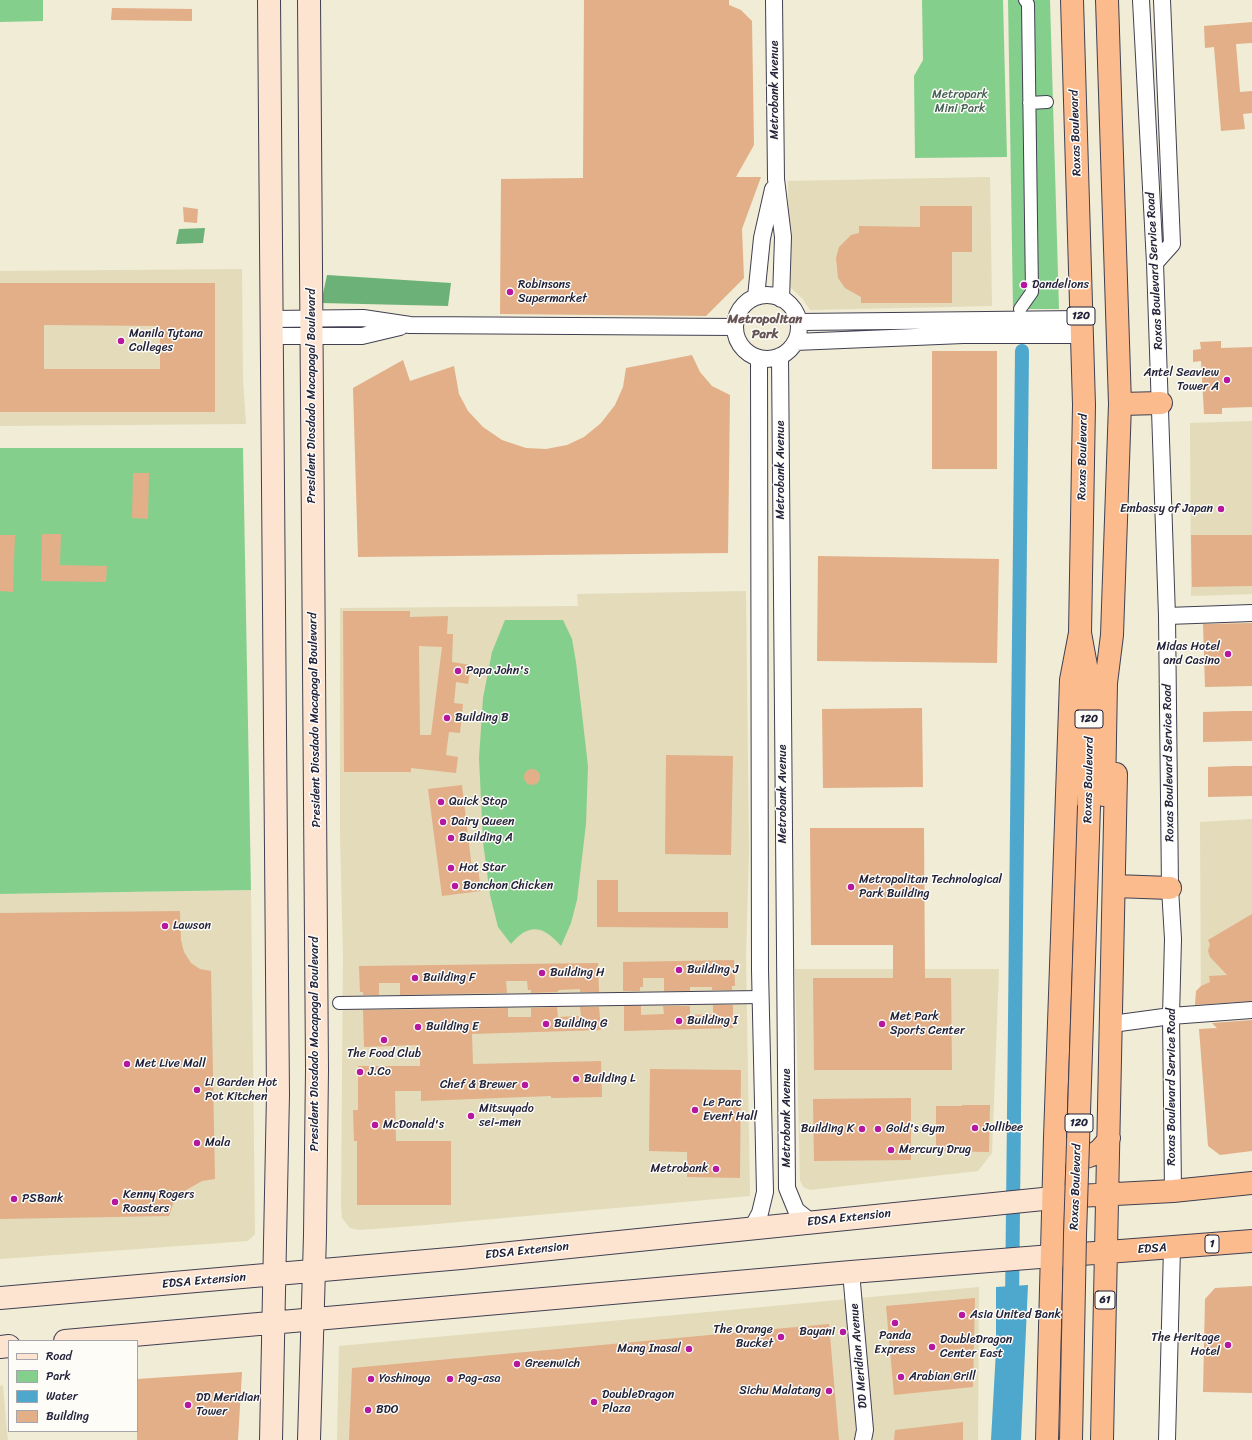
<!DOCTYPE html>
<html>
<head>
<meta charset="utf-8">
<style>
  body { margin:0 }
  #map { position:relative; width:1252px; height:1440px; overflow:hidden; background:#f0ecd5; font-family:Sriracha,sans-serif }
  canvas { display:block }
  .legend { position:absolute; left:8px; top:1340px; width:130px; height:92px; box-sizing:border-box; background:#fdfcf7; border:1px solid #a5a5ac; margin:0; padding:5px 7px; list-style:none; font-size:12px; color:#22223b }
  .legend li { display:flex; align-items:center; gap:8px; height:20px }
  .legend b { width:20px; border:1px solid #a5a5ac }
</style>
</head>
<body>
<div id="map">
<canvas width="1252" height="1440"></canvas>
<ul class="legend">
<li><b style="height:5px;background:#fde4d1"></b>Road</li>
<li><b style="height:11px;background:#85cf8c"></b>Park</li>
<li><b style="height:11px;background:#4ea7cc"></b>Water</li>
<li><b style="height:11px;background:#e2af88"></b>Building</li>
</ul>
</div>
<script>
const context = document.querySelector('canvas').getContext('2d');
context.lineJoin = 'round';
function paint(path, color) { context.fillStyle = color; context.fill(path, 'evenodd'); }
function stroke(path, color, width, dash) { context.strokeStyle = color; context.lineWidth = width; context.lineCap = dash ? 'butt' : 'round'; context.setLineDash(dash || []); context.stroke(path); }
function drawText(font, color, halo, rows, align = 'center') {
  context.font = font + ' Sriracha,sans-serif'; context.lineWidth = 3; context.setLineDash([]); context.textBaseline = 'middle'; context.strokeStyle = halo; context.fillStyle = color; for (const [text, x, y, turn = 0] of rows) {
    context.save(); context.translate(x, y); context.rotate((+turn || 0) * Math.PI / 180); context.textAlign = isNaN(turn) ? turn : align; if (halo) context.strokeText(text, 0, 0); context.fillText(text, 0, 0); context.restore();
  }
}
paint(new Path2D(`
  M990 177 992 306 810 310 802 298 789 286 788 181Z
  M242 269 243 380 246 424 0 426V271Z
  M1252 421V594L1191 596 1190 423Z
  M746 591 749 853 746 956 750 1196 414 1226 359 1230 350 1228 342 1218 341 1205 343 956 340 834V608L578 606 577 594Z
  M1252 819V1007L1201 1012 1200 822Z
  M251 890 255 1234 248 1241 0 1259V894Z
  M795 969H999L992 1153 978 1171 810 1190 803 1187 800 1180Z
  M979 1287 978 1440H337L339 1346Z
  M3 1385 7 1432 8 1440H0V1386Z`), '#e3dbba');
paint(new Path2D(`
  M0 0H43V21L0 22Z
  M922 0H1003L1007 157 915 158 914 76 923 60Z
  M1008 0H1050L1059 309H1013Z
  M0 448H243L251 890 0 894Z
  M505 620H563L572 639 576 662 588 766 586 824 577 900 571 923 561 946C544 926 529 922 511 944L498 927 490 895 483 842 479 758 483 698 492 652Z`), '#85cf8c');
paint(new Path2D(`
  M205 228 203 243 176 244 179 229Z
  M327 275 451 283 448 306 321 303Z`), '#6cb278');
paint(new Path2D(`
  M1028 1285 1021 1440H991L996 1350V1287Z`), '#4ea7cc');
stroke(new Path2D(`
  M1012 1304 1022 351`), '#4ea7cc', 14);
paint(new Path2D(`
  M584 0H729V5L741 10 752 21 754 145 736 177H761L742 229 744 278 706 316 500 314 501 179 583 178Z
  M112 8 192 9V21L111 20Z
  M1252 22V43L1236 44 1240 92 1252 91V113L1243 114 1245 129 1221 131 1214 47 1205 48 1204 26Z
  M920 206H972V252H952V303H861V297L845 288 838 278 836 258 839 247 851 235 859 233V226L920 227Z
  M183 207 198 209 197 223 184 222Z
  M0 283H215V412H0ZM44 325 160 326V369H44Z
  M1221 341V348L1252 347V407L1222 408V414H1204L1201 361 1193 362V350L1201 349 1200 342Z
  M932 351H997V469H932Z
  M692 355 700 372 712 386 730 395 728 553 358 557 353 388 403 360 410 381 454 366 459 394 468 411 483 427 502 440 526 448 546 449 567 445 584 437 601 423 615 405 623 387 626 368Z
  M133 473H149L148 519 132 518Z
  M42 534H61L60 565 107 566 106 582 41 581Z
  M0 535H15L13 592 0 591Z
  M1191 535H1252V586L1192 587Z
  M818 556 999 559 997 663 817 661Z
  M343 611H410V617L448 616 447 634H453L452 662 471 665 468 684 456 682 454 703 463 704 460 733 449 732 446 755 458 757 456 773 411 768V772H344ZM419 646 442 647 431 735H420Z
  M1252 623V686L1205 687 1203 624Z
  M922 708 923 787 823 788 822 709Z
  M1236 711H1252V741L1203 742V712Z
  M666 755 733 756 731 855 665 854Z
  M1234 766H1252V796L1208 797V767Z
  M524 777a8 8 0 1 1 16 0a8 8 0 1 1-16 0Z
  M462 785 472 869 478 868 481 891 442 896 428 789Z
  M810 828H924L925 978H951L952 1070H814L813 978H893V945H811Z
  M597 880H618V912H728V928L597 927Z
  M180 911 181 940 184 952 191 963 200 969 211 971 215 1179 202 1181 181 1193 173 1204 169 1216 0 1219V913Z
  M1252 914V1001L1195 1005 1196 991 1201 986 1210 982 1209 976 1227 975 1210 957 1208 951 1210 944 1208 940Z
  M734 960 735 986H732V990H712V987H690V991H664V978H643V987H640V991H623V962Z
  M598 963 599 992H580V989L559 990 557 992 531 993V990H528L527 981H506L507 993 400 995V983H379V995H363V992H360L359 966Z
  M713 1005H733V1028L624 1031V1006H641V1015L664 1014 663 1006H690V1015L713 1014Z
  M557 1007 558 1017 581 1016 580 1007H599L601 1030 472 1034 473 1064 601 1061 602 1097 551 1098V1096L421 1101V1091H395L396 1141H451V1205H357V1141H354L353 1110H358V1066H420V1045L364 1047 363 1010 508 1008V1017H531V1008Z
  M1252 1020V1151L1220 1155 1208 1146 1199 1029 1217 1028 1212 1023Z
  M650 1069 741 1070 740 1178 687 1177V1152L649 1151Z
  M911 1098V1160L814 1161 813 1099Z
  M962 1105H990L989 1152 936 1151V1106H962Z
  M1252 1286V1393L1203 1392 1205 1299 1215 1288Z
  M975 1298 973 1387 894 1395 886 1306Z
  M829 1324 839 1440H349L352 1368Z
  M242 1372 238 1440H137V1379Z
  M963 1422V1440H894L895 1430Z`), '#e2af88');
const pedestrian = new Path2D(`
  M1029 103 1047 102
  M1020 309 1032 292 1028 4 1025 0
  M339 1003 761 997`);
const minor = new Path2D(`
  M774 0 776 179 783 237 781 299
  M1141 0 1155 263 1167 616 1170 888 1173 939 1171 1016 1173 1191
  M1155 263 1172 244 1162 0
  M735 327a32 32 0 1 1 64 0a32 32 0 1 1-64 0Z
  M756 297 762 238 773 189
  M271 319 363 318 410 325 735 327
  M798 322 1081 319
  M271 336H362L400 327
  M795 342 963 335H1082
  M780 356 787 1188 796 1210 811 1222
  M1167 616 1252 613
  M1112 1024 1171 1016 1252 1010
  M752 1228 760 1213 765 1192 760 970 759 358
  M851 1272 865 1430 863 1440
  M1167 1440 1172 1248`);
const secondary = new Path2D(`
  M269 0 278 1094 271 1440
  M0 1298 461 1258 1053 1198
  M65 1341 851 1272 1052 1256
  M0 1347 9 1346
  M309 1440 315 1235 317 1069 309 0`);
const trunk = new Path2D(`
  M1072 0 1084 405 1080 633 1089 682V806
  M1120 404 1161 403
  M1104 795 1106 683 1112 635 1120 404 1107 0
  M1115 886 1170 888
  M1061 1148C1078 1165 1099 1157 1109 1138
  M1058 1197 1173 1191 1252 1183
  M1055 1256 1252 1241
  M1047 1440 1055 1137 1071 680 1080 633
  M1102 1440 1116 774`);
stroke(pedestrian, '#414052', 14);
stroke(minor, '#414052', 18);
stroke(secondary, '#414052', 24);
stroke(trunk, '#414052', 24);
stroke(pedestrian, '#fff', 12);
stroke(minor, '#fff', 16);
stroke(secondary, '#fde4d1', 22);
stroke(trunk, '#fbbb8d', 22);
const trunkBridge = new Path2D(`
  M1071 1440 1075 1235 1089 806`);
stroke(trunkBridge, '#414052', 24, []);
stroke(trunkBridge, '#fbbb8d', 22);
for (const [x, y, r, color] of [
  [1024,285,4,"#b5179e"],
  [510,292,4,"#b5179e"],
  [121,341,4,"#b5179e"],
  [1227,380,4,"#b5179e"],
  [1221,509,4,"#b5179e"],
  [1228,654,4,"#b5179e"],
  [458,671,4,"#b5179e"],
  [447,718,4,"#b5179e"],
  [441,802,4,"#b5179e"],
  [443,822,4,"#b5179e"],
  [451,838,4,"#b5179e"],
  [451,868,4,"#b5179e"],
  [455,886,4,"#b5179e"],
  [851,887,4,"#b5179e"],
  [165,926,4,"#b5179e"],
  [679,970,4,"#b5179e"],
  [542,973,4,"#b5179e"],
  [415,978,4,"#b5179e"],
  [679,1021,4,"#b5179e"],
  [546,1024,4,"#b5179e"],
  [882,1024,4,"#b5179e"],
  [418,1027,4,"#b5179e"],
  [384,1040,4,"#b5179e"],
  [127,1064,4,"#b5179e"],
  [360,1072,4,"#b5179e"],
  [576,1079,4,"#b5179e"],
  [525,1085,4,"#b5179e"],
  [197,1090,4,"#b5179e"],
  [695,1110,4,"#b5179e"],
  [471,1116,4,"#b5179e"],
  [375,1125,4,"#b5179e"],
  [975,1128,4,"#b5179e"],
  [862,1129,4,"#b5179e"],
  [878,1129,4,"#b5179e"],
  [197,1143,4,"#b5179e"],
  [891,1150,4,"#b5179e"],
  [716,1169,4,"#b5179e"],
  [14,1199,4,"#b5179e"],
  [115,1202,4,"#b5179e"],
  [962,1315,4,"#b5179e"],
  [895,1323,4,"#b5179e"],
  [843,1332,4,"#b5179e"],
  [781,1337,4,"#b5179e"],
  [1228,1345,4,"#b5179e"],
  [932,1347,4,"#b5179e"],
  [689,1349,4,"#b5179e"],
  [517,1364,4,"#b5179e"],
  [901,1377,4,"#b5179e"],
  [371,1379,4,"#b5179e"],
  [450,1379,4,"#b5179e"],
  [829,1391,4,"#b5179e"],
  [594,1402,4,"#b5179e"],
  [188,1405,4,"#b5179e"],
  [368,1410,4,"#b5179e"]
]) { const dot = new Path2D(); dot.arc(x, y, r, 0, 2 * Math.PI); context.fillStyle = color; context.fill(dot); stroke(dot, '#fdfcf7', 1.5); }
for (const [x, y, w] of [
  [1081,316,28],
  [1089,719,28],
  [1079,1123,28],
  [1212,1244,14],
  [1105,1300,20]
]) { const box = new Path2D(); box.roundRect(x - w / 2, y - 9, w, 18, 3); context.fillStyle = '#fdfcf7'; context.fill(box); stroke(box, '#22223b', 1); }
drawText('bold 11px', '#22223b', null, [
  ["120",1081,316],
  ["120",1089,719],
  ["120",1079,1123],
  ["1",1212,1244],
  ["61",1105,1300]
]);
drawText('12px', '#22223b', '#fdfcf7', [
  ["Metrobank Avenue",775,90,-90],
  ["Roxas Boulevard",1076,133,-92],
  ["Roxas Boulevard Service Road",1155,271,-93],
  ["President Diosdado Macapagal Boulevard",312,396,-90],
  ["Roxas Boulevard",1083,457,-89],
  ["Metrobank Avenue",781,470,-90],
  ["President Diosdado Macapagal Boulevard",315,720,-91],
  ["Roxas Boulevard Service Road",1169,763,-91],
  ["Roxas Boulevard",1089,780,-89],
  ["Metrobank Avenue",783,794,-90],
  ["President Diosdado Macapagal Boulevard",315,1044,-90],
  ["Roxas Boulevard Service Road",1172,1087,-90],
  ["Metrobank Avenue",787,1118,-90],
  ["Roxas Boulevard",1076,1187,-88],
  ["EDSA Extension",849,1218,-6],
  ["EDSA",1152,1249,-4],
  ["EDSA Extension",527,1251,-6],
  ["EDSA Extension",204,1281,-5],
  ["DD Meridian Avenue",859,1356,-95]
]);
drawText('12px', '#455f57', '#fdfcf7', [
  ["Metropark",960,95],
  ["Mini Park",960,109]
]);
drawText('12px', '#22223b', '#fdfcf7', [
  ["Robinsons",518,285],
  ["Supermarket",518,299],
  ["Dandelions",1032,285],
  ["Manila Tytana",129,334],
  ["Colleges",129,348],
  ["Antel Seaview",1219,373,"right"],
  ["Tower A",1219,387,"right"],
  ["Embassy of Japan",1213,509,"right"],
  ["Midas Hotel",1220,647,"right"],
  ["and Casino",1220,661,"right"],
  ["Papa John's",466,671],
  ["Building B",455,718],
  ["Quick Stop",449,802],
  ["Dairy Queen",451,822],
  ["Building A",459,838],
  ["Hot Star",459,868],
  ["Metropolitan Technological",859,880],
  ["Park Building",859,894],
  ["Bonchon Chicken",463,886],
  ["Lawson",173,926],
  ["Building J",687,970],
  ["Building H",550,973],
  ["Building F",423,978],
  ["Met Park",890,1017],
  ["Sports Center",890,1031],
  ["Building I",687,1021],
  ["Building G",554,1024],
  ["Building E",426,1027],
  ["The Food Club",384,1054,"center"],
  ["Met Live Mall",135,1064],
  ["J.Co",368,1072],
  ["Building L",584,1079],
  ["Li Garden Hot",205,1083],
  ["Pot Kitchen",205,1097],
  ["Chef & Brewer",517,1085,"right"],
  ["Le Parc",703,1103],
  ["Event Hall",703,1117],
  ["Mitsuyado",479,1109],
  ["sei-men",479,1123],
  ["McDonald's",383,1125],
  ["Jollibee",983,1128],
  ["Building K",854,1129,"right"],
  ["Gold's Gym",886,1129],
  ["Mala",205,1143],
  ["Mercury Drug",899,1150],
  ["Metrobank",708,1169,"right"],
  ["Kenny Rogers",123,1195],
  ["Roasters",123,1209],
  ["PSBank",22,1199],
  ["Asia United Bank",970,1315],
  ["The Orange",773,1330,"right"],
  ["Bucket",773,1344,"right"],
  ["Bayani",835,1332,"right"],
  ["Panda",895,1336,"center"],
  ["Express",895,1350,"center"],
  ["The Heritage",1220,1338,"right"],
  ["Hotel",1220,1352,"right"],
  ["DoubleDragon",940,1340],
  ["Center East",940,1354],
  ["Mang Inasal",681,1349,"right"],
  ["Greenwich",525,1364],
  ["Arabian Grill",909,1377],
  ["Yoshinoya",379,1379],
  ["Pag-asa",458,1379],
  ["Sichu Malatang",821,1391,"right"],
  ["DoubleDragon",602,1395],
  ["Plaza",602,1409],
  ["DD Meridian",196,1398],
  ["Tower",196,1412],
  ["BDO",376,1410]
], 'left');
drawText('bold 13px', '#655356', '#fdfcf7', [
  ["Metropolitan",765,320],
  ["Park",765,335]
]);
</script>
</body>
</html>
